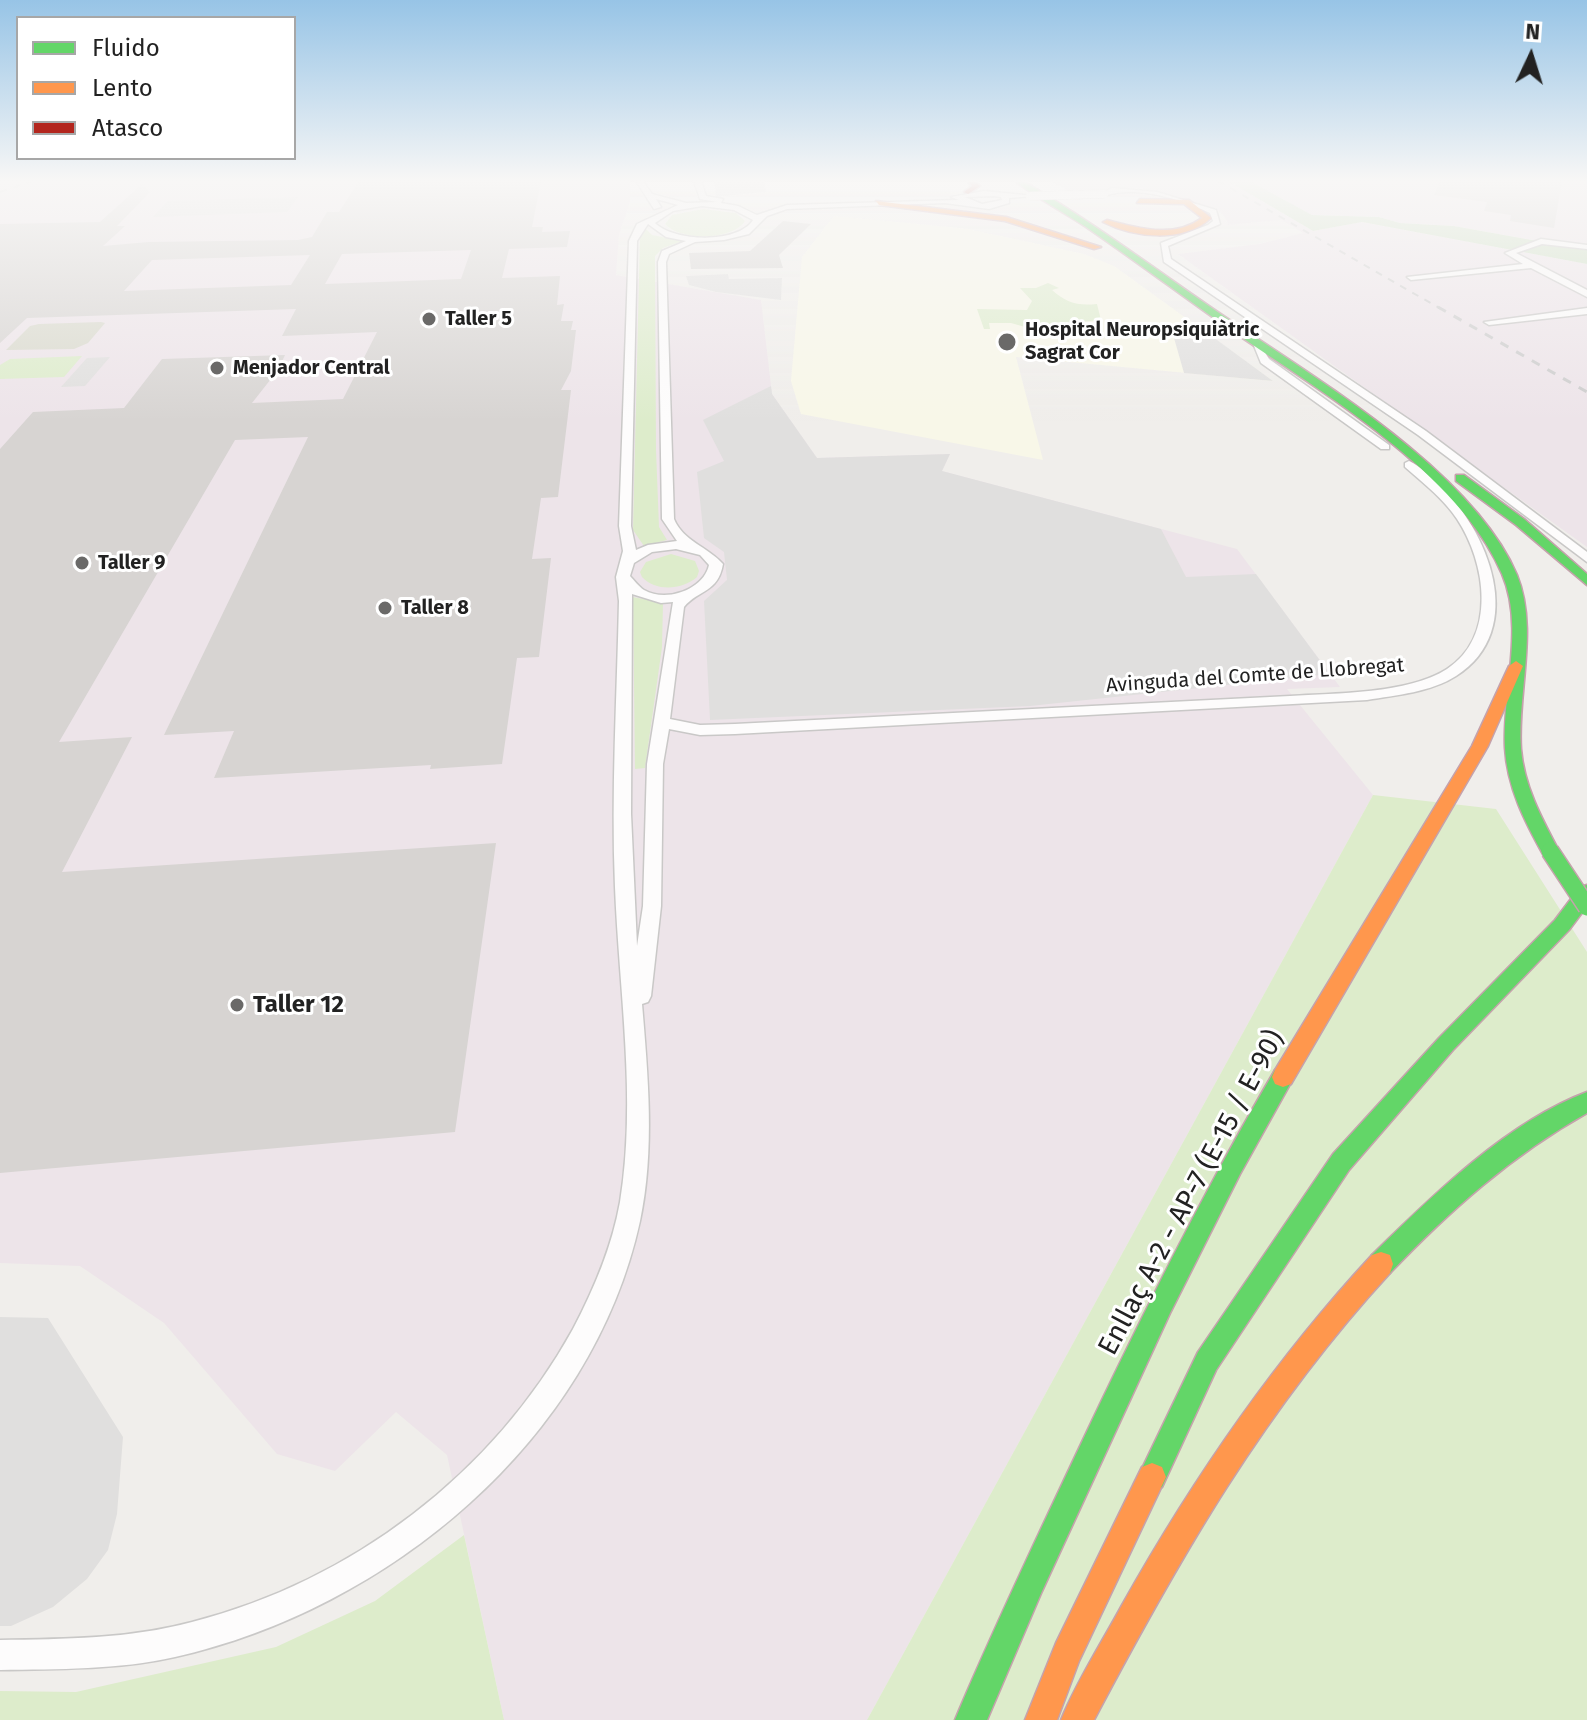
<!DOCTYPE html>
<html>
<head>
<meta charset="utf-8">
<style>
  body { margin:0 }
  #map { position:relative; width:1587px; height:1720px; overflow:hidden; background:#f0eeeb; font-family:"Fira Sans",sans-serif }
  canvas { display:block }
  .legend { position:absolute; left:16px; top:16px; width:280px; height:144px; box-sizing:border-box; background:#fff; border:2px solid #a7a7a7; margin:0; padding:10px 14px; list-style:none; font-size:24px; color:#222 }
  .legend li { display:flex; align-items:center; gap:16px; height:40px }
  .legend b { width:40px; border:2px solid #a7a7a7 }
  .north { position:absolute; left:1491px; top:16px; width:80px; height:80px; -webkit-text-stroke:6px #fff; paint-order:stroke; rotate:4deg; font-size:22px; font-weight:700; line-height:32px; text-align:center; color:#222 }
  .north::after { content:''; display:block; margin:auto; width:28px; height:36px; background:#222; clip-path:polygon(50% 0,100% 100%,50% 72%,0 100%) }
</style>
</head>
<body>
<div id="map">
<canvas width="1587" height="1720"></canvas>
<ul class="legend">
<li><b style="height:10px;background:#63d668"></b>Fluido</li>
<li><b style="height:10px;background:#ff974d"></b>Lento</li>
<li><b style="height:10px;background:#b3261e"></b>Atasco</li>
</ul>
<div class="north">N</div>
</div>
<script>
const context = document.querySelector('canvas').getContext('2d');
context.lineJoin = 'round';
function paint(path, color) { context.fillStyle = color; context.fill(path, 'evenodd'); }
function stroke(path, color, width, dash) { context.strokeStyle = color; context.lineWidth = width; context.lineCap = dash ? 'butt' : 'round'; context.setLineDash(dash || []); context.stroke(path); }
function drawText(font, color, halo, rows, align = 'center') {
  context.font = font + ' "Fira Sans",sans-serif'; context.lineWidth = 6; context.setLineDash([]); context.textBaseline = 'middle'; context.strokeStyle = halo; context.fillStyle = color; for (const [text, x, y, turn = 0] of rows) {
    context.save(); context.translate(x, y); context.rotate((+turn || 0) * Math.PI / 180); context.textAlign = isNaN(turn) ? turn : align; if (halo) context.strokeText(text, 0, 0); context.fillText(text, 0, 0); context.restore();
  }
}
paint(new Path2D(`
  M0 181H630V202L619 235 616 275 761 300 772 394 817 458 950 454 942 471 1237 549 1340 687 1287 689 1373 795 867 1720H504L447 1455 396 1412 335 1471 277 1454 164 1323 80 1266 0 1263Z
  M1051 181H1228L1313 231 1361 222 1587 264V547L1178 254 1259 244 1303 233 1281 220 1228 225 1225 217 1217 209 1140 188 1069 191Z
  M1250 181H1587V250L1454 226 1400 223 1379 217 1312 215Z`), '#ede4e9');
paint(new Path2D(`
  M834 216 968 229 1084 254 1114 266 1273 381 1016 357 1043 460 801 414 791 381 802 257Z`), '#f8f7e8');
paint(new Path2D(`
  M101 322 105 323 88 343 74 349 6 350 30 326 39 324Z`), '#d9d9cd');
paint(new Path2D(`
  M703 209 736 213 745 221C732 241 680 241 665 224L672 215Z
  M645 228 652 235 683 241 663 248 655 256 656 450 659 527 667 540 644 546 633 530 640 236Z
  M1048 283 1059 288 1052 290C1067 303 1077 306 1097 304L1101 320 1025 327 1011 323H989L990 329H984L977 309 1027 310 1032 301 1020 288H1036Z
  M82 356 64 377 0 379V365L10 359Z
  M671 554 695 561 699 571 697 577C682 590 656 592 642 577L640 572 646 562Z
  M633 597 663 603 662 647 645 768 635 769Z
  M1373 795 1496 809 1587 952V1720H867Z
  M464 1535 504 1720H0V1691L76 1692 276 1647 375 1601Z`), '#ddeccb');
paint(new Path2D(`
  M1228 181H1250L1312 215 1379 217 1400 223 1454 226 1587 250V264L1362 222 1313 231Z`), '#cbdec1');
paint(new Path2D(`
  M714 181H764L766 192 716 197Z
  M298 197 287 212 153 217 168 201Z
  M728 274 729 279 782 278 781 300 716 292 689 285 686 276Z
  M1170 324 1185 328 1198 326 1273 381 1184 373Z
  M110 357 85 386 61 387 87 358Z
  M771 386 772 394 817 458 950 454 942 471 1161 529 1186 577 1256 574 1330 674 1030 706 710 720 704 601 727 580 724 552 704 538 697 472 724 461 703 420Z
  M0 1317 48 1318 123 1437 117 1514 108 1550 87 1579 53 1607 11 1626H0Z`), '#e0dfde');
paint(new Path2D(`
  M359 181H541L532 227H543L542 232 570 231 567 247 509 249 502 278 560 276 557 305 564 304 561 321H573L571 330H576L571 371 561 390H571L558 497 541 498 532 559 551 558 539 657 517 658 502 764 430 769 431 765 214 778 234 731 164 735 308 437 235 440 59 742 132 737 62 872 496 843 455 1132 0 1173V449L33 412 124 408 162 359 285 355 278 370 252 403 343 399 377 332 282 336 296 309 27 318 0 343V224L100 222 142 184 150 192 117 226H125L103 246 149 242 298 240 312 237 327 212H339ZM471 250 461 279 325 284 342 254ZM310 255 291 285 124 291 152 260Z
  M1440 181H1562L1554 228 1510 221 1511 215 1484 211 1487 202 1434 195Z
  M783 221 811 224 779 255 783 268 691 269 689 253 750 251Z`), '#d7d4d2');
const street = new Path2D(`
  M636 181H643L652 194 686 203 717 202 700 199 694 181H701L706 196 723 199 721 203 738 206 757 215 787 205 959 200 951 197 984 191 1034 196 1009 198V203L989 209 945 203 787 209 767 216 749 234 724 240 695 242 669 254 666 262 674 519C683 541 708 547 723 564 718 593 699 589 684 607L670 719 700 725 735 724 1290 696C1336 693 1408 694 1447 669 1497 636 1486 563 1457 519 1444 499 1423 483 1405 467V463L1409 461C1420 466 1429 476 1438 484 1488 529 1529 630 1456 676 1431 692 1397 695 1367 700L735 734 700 735 669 729 663 764 661 906 651 996 648 1002 642 1004C648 1075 655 1151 640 1221 592 1441 388 1609 175 1657 118 1670 58 1669 0 1670V1640C64 1639 129 1639 192 1622 352 1581 493 1474 573 1329 594 1289 612 1247 620 1202 637 1099 619 991 615 887 611 792 617 696 619 601L616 577 623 551 619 526 629 241 637 224 678 205 656 199 661 207 654 209ZM993 196 1001 197 1002 200 982 204 965 197ZM702 206 734 210 753 220C738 244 674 242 655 223L673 211ZM648 224 666 237 686 241 662 251 658 262 662 519 677 541 648 545 636 550 631 526 637 241ZM676 549 700 555 709 565C704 589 667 603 644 590 639 587 634 580 630 576L634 563 652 552ZM632 594 661 603 673 602 647 764 643 906 637 946 631 814Z
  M1112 188 1157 192 1216 210 1220 224 1168 246 1171 259 1426 431 1587 552V562L1418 435 1164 262 1161 243 1208 225 1213 221 1210 213C1180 199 1136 185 1104 196L1100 194Z
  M1541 239 1587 245V249L1542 244 1516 253 1587 290V297L1531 268 1411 280 1407 277 1523 264 1505 253Z
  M1587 308V314L1489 325 1484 322Z
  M1252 341H1258L1269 359 1389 445V449H1381L1261 363Z`);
const fast = new Path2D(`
  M1015 181H1023C1088 219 1148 264 1209 306 1303 371 1472 468 1517 575 1539 629 1517 693 1521 749 1524 786 1542 819 1559 851L1556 856H1544C1525 822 1507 787 1505 748 1502 692 1525 627 1502 574 1460 474 1322 392 1235 333 1185 298 1137 262 1086 227 1063 212 1037 198 1015 181Z
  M1456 475H1464L1524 519 1587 574V585L1516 525 1456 481Z
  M1587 885V906L1569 930 1453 1050 1349 1170 1216 1370 1162 1487 1152 1491 1142 1487 1138 1477 1198 1352 1333 1154 1439 1038 1555 920 1580 887Z
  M1283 1067 1291 1070 1294 1077 1240 1174 1170 1313 1042 1591 987 1720H955C992 1632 1033 1546 1074 1459 1136 1327 1201 1196 1275 1070Z
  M1587 1092V1113C1512 1155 1449 1211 1390 1273L1381 1276 1372 1273 1369 1264 1372 1255C1432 1196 1507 1122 1587 1092Z`);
const slow = new Path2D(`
  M1140 199 1189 200 1211 218C1184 243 1134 238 1103 222L1107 220C1139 228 1173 239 1202 218L1184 204 1137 203Z
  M876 201 1006 217 1101 247 1094 249 1005 221 879 205Z
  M1516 661 1523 666 1488 746 1291 1084 1283 1087 1275 1084 1272 1077 1275 1070 1472 746 1509 666Z
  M1381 1252 1390 1255 1393 1264 1390 1273C1264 1410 1180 1557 1094 1720H1061C1077 1681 1101 1644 1121 1607 1192 1480 1273 1362 1372 1255Z
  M1152 1463 1162 1467 1166 1477 1079 1661 1057 1720H1025L1056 1643 1142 1467Z`);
const jam = new Path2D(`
  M968 181H975L980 186 968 194 964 192 972 186Z`);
stroke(street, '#c9c8c7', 3);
stroke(fast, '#c5a2ac', 3);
stroke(slow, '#c5a2ac', 3);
stroke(jam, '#c5a2ac', 3);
paint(street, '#fdfcfc');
paint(fast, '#63d668');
paint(slow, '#ff974d');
paint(jam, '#b3261e');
stroke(new Path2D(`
  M1218 181 1441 309
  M0 192 33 181`), '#ccc', 2, [7, 7]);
stroke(new Path2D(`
  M1438 307 1587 392`), '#ccc', 3, [9, 9]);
const streetBridge = new Path2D(`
  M1030 196 1104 194`);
const fastBridge = new Path2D(`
  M1550 851 1587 907`);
stroke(streetBridge, '#c9c8c7', 9, []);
stroke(fastBridge, '#c5a2ac', 20, []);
stroke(streetBridge, '#fdfcfc', 8);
stroke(fastBridge, '#63d668', 17);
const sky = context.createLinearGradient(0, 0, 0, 421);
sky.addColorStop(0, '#97c4e6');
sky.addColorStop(0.43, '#f8f7f6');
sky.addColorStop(1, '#f8f7f600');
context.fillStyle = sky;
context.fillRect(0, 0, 1587, 421);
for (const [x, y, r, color] of [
  [429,319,8,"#6a6968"],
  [1007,342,10,"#6a6968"],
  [217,368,8,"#6a6968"],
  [82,563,8,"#6a6968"],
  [385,608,8,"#6a6968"],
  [237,1005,8,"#6a6968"]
]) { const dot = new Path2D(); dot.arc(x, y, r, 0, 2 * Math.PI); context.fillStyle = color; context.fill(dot); stroke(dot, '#fff', 3); }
drawText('bold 20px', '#222', '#fff', [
  ["Taller 5",445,319],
  ["Hospital Neuropsiquiàtric",1025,330],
  ["Sagrat Cor",1025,353],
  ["Menjador Central",233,368],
  ["Taller 9",98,563],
  ["Taller 8",401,608]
], 'left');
drawText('20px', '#222', '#fff', [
  ["Avinguda del Comte de Llobregat",1255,676,-4]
]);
drawText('bold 24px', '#222', '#fff', [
  ["Taller 12",253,1005]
], 'left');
drawText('28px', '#222', '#fff', [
  ["Enllaç A-2 - AP-7 (E-15 / E-90)",1192,1193,-62]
]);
</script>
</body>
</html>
